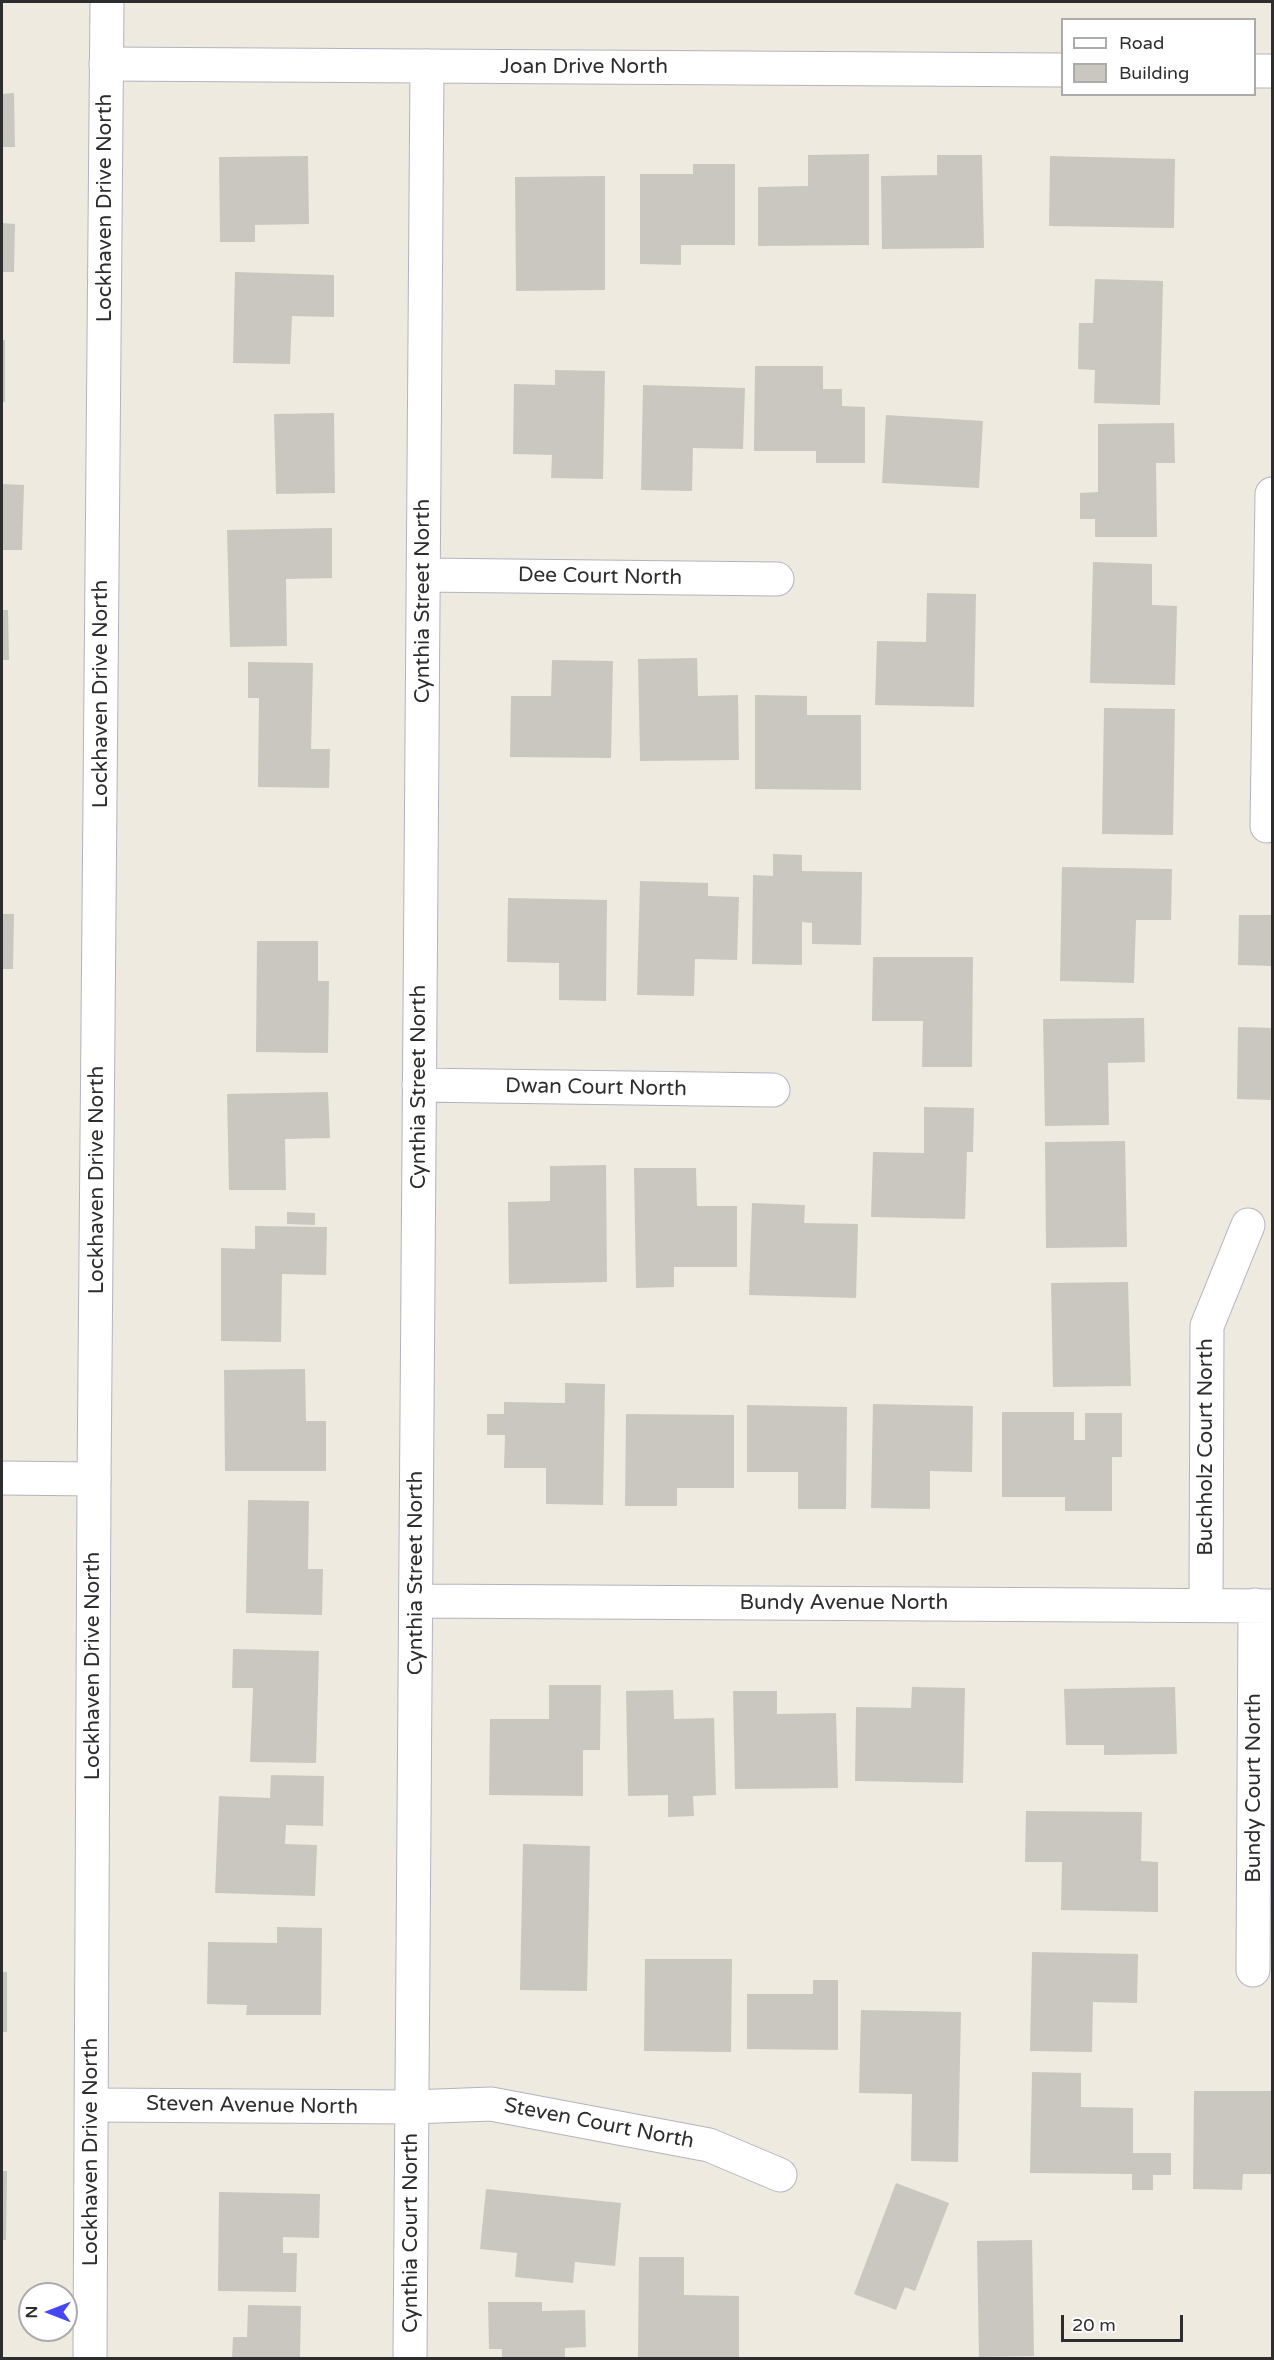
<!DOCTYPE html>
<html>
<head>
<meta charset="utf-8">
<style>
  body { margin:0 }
  #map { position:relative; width:1274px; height:2360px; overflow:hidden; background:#eeeae0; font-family:"Varela Round",sans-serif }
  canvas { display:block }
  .frame { position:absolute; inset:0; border:3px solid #2d2d2d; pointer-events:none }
  .legend { position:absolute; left:1061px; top:18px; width:195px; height:78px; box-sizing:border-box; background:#fff; border:2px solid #ababab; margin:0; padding:8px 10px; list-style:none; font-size:18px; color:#2d2d2d }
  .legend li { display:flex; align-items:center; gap:12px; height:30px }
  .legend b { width:30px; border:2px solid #ababab }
  .north { position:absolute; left:18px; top:2282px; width:60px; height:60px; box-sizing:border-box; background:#fff; border:2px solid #ababab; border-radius:50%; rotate:270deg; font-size:16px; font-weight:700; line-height:24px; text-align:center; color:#2d2d2d }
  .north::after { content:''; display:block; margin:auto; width:21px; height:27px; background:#4546f5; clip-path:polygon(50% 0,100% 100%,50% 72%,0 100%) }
  .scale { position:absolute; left:1061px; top:2315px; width:122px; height:27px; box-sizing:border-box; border:3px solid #2d2d2d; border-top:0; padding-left:8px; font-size:18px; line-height:21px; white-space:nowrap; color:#2d2d2d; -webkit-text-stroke:4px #fff; paint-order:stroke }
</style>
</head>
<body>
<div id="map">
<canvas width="1274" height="2360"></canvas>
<div class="frame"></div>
<ul class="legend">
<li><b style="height:8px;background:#fff"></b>Road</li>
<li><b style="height:16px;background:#c9c7bf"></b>Building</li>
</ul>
<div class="north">N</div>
<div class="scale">20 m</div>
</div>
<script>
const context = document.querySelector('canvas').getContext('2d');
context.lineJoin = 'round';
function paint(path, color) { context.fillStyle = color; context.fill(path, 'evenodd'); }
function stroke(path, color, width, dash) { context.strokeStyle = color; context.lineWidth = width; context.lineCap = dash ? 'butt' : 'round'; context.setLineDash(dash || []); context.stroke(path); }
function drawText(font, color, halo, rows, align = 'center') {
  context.font = font + ' "Varela Round",sans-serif'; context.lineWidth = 4.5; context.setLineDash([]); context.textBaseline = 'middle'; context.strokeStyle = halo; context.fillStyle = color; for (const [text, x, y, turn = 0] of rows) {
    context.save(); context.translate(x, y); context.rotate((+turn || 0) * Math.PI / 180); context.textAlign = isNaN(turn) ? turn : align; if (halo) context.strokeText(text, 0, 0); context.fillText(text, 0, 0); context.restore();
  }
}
paint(new Path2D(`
  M14 93 15 147H2V94Z
  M869 154V245L758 246V187L808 186V155Z
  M937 155H982L984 248 882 249 881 176 937 175Z
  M308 156 309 224 255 225V242H220L219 157Z
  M1050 156 1175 159 1174 228 1049 226Z
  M693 164H735V245H681V265L640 264V174H693Z
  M605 176V290L516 291 515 177Z
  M2 223 15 224 14 272H2Z
  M235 272 334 275V317L292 316 290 364 233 363Z
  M1095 279 1163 281 1160 405 1094 403 1095 370 1078 369 1079 323H1093Z
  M2 340H5V402H2Z
  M755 366H823V389H842V406L865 407V463H816V451H754Z
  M555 370 605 371 603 479 551 478 552 455 513 454 514 384 555 385Z
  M643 385 745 388 743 449 693 448 692 491 641 490Z
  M334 413 335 493 276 494 274 414Z
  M886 415 983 421 979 488 882 483Z
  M1174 423 1175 463H1156L1157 537H1095V519H1080V493L1098 492V424Z
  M2 484 24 485 22 550H2Z
  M332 528V578L286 579 287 646 230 647 227 530Z
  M1093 562 1152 564V605L1177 606 1175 685 1090 683Z
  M927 593 976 594 974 707 875 705 877 641 926 642Z
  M2 610H8L9 660H2Z
  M697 658 698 696 738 695 739 760 640 761 638 659Z
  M552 660 613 661 611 758 510 757 511 696H551Z
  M248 662 313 663 311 749H330L329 788 258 787 259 698H248Z
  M755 695 807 696V715H861V790L755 789Z
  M1104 708 1175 709 1173 835 1102 834Z
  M773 854 802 855V871L862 872 861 945 812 944V923L802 922V965L752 964 753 875 773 876Z
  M1062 867 1172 869 1171 920H1136L1134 983 1060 981Z
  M640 881 708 883V896L739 897 737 960 695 959 694 996 637 995Z
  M508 898 607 900 606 1001 559 1000V963L507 962Z
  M2 914H14L13 969H2Z
  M1239 915H1272V966L1238 965Z
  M257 941H318V981H329L328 1053 256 1052Z
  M873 957H973L972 1067H922L923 1021H872Z
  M1144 1018 1145 1062 1108 1063 1109 1125 1045 1126 1043 1019Z
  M1238 1027 1272 1028V1100L1237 1099Z
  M328 1092 330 1138 285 1139 286 1190H229L227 1094Z
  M924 1107 974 1108 973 1152H967L965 1219 871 1217 873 1152 924 1153Z
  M1125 1141 1127 1247 1046 1248 1045 1142Z
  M606 1165 607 1282 509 1284 508 1202 550 1201V1166Z
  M634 1168H696L697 1206H737V1267H674V1287L636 1288Z
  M752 1203 805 1205 804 1223 858 1224 856 1298 749 1295Z
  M287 1212 315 1213V1225L287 1224Z
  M255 1226 327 1227 326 1275 282 1274 281 1342 221 1341V1248L255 1249Z
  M1128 1282 1131 1386 1053 1387 1051 1283Z
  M305 1369 306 1421H326V1471H225L224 1370Z
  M565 1383 605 1384 603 1505 546 1504V1468H504L505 1435H487V1414H504V1402L565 1403Z
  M873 1404 973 1406 972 1472 930 1471V1509L871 1508Z
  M747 1405 847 1407 846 1509H798V1472H747Z
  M1002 1412H1074V1440H1085V1413H1122V1457H1112V1511H1065V1497H1002Z
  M626 1414 734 1415V1488H677V1506H625Z
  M248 1500 309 1501 308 1569H323L322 1615 246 1613Z
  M233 1649 319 1651 316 1763 250 1762 253 1688H232Z
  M549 1685H601L600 1750H583V1796L489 1795 490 1719H549Z
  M912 1687 965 1688 963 1783 855 1781 856 1707 911 1708Z
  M1175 1687 1177 1754 1104 1755V1745H1066L1064 1689Z
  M673 1690 674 1719 714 1718 716 1795 693 1796 694 1816 668 1817V1795L628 1796 626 1691Z
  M733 1691H777V1714L836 1713 838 1788 735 1789Z
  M271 1775 324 1776 323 1826 286 1825 285 1844 317 1845 315 1896 215 1893 219 1796 270 1798Z
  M1026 1811 1142 1812 1141 1861 1158 1862V1912L1061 1910 1062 1862H1025Z
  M523 1844 590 1846 587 1991 520 1990Z
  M277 1927 322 1928 321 2015H246L247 2005 207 2004 208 1942 277 1943Z
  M1032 1952 1138 1954 1137 2003 1093 2002 1092 2052 1030 2051Z
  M645 1959H732L731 2052 644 2051Z
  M2 1972H7V2032H2Z
  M813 1980H838V2050L747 2049V1994H813Z
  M861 2010 961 2012 958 2162 911 2161 912 2094 859 2093Z
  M1032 2072 1081 2073V2107L1133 2108V2153H1171V2175H1153V2190H1132V2174L1030 2173Z
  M1194 2091H1272V2174H1243L1242 2190 1193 2189Z
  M2 2171H7L6 2240H2Z
  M896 2183 949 2203 915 2291 905 2287 896 2310 854 2294Z
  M486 2189 621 2203 615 2266 575 2262 573 2283 515 2277 517 2253 480 2249Z
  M219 2192 320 2194 319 2238 283 2237V2253H297L296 2292 218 2291Z
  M1032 2240 1034 2356 979 2357 977 2241Z
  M639 2257H684V2295L739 2296V2358H638Z
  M488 2302H542V2311L585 2310 586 2347 565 2348V2358H502V2349H489Z
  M248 2305 301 2306 300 2358H232L233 2337H247Z`), '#c9c7bf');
const minor = new Path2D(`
  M106 64 1062 70
  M1254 71H1272
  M423 575 777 579
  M1267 826 1272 494
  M419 1085 773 1090
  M2 1478 94 1479
  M416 1601 1272 1606
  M1206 1605 1207 1326 1248 1225
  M1253 1970 1255 1605
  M92 2105 412 2107 491 2104 709 2145 780 2175
  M410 2358 427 66`);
const tertiary = new Path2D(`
  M90 2358 94 1479 107 2`);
stroke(minor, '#b3b3bf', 35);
stroke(tertiary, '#b3b3bf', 35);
stroke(minor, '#fff', 33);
stroke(tertiary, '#fff', 33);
drawText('21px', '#2d2d2d', '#fff', [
  ["Joan Drive North",584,67],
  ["Lockhaven Drive North",105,208,-90],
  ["Dee Court North",600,577,1],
  ["Cynthia Street North",423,601,-90],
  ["Lockhaven Drive North",101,694,-90],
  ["Cynthia Street North",419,1087,-90],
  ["Dwan Court North",596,1088,1],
  ["Lockhaven Drive North",97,1180,-90],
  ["Buchholz Court North",1206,1447,-90],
  ["Cynthia Street North",416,1573,-90],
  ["Bundy Avenue North",844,1603],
  ["Lockhaven Drive North",93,1666,-90],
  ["Bundy Court North",1254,1788,-90],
  ["Steven Avenue North",252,2106,1],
  ["Steven Court North",599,2124,11],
  ["Lockhaven Drive North",91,2152,-90],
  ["Cynthia Court North",411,2233,-90]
]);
</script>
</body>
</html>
